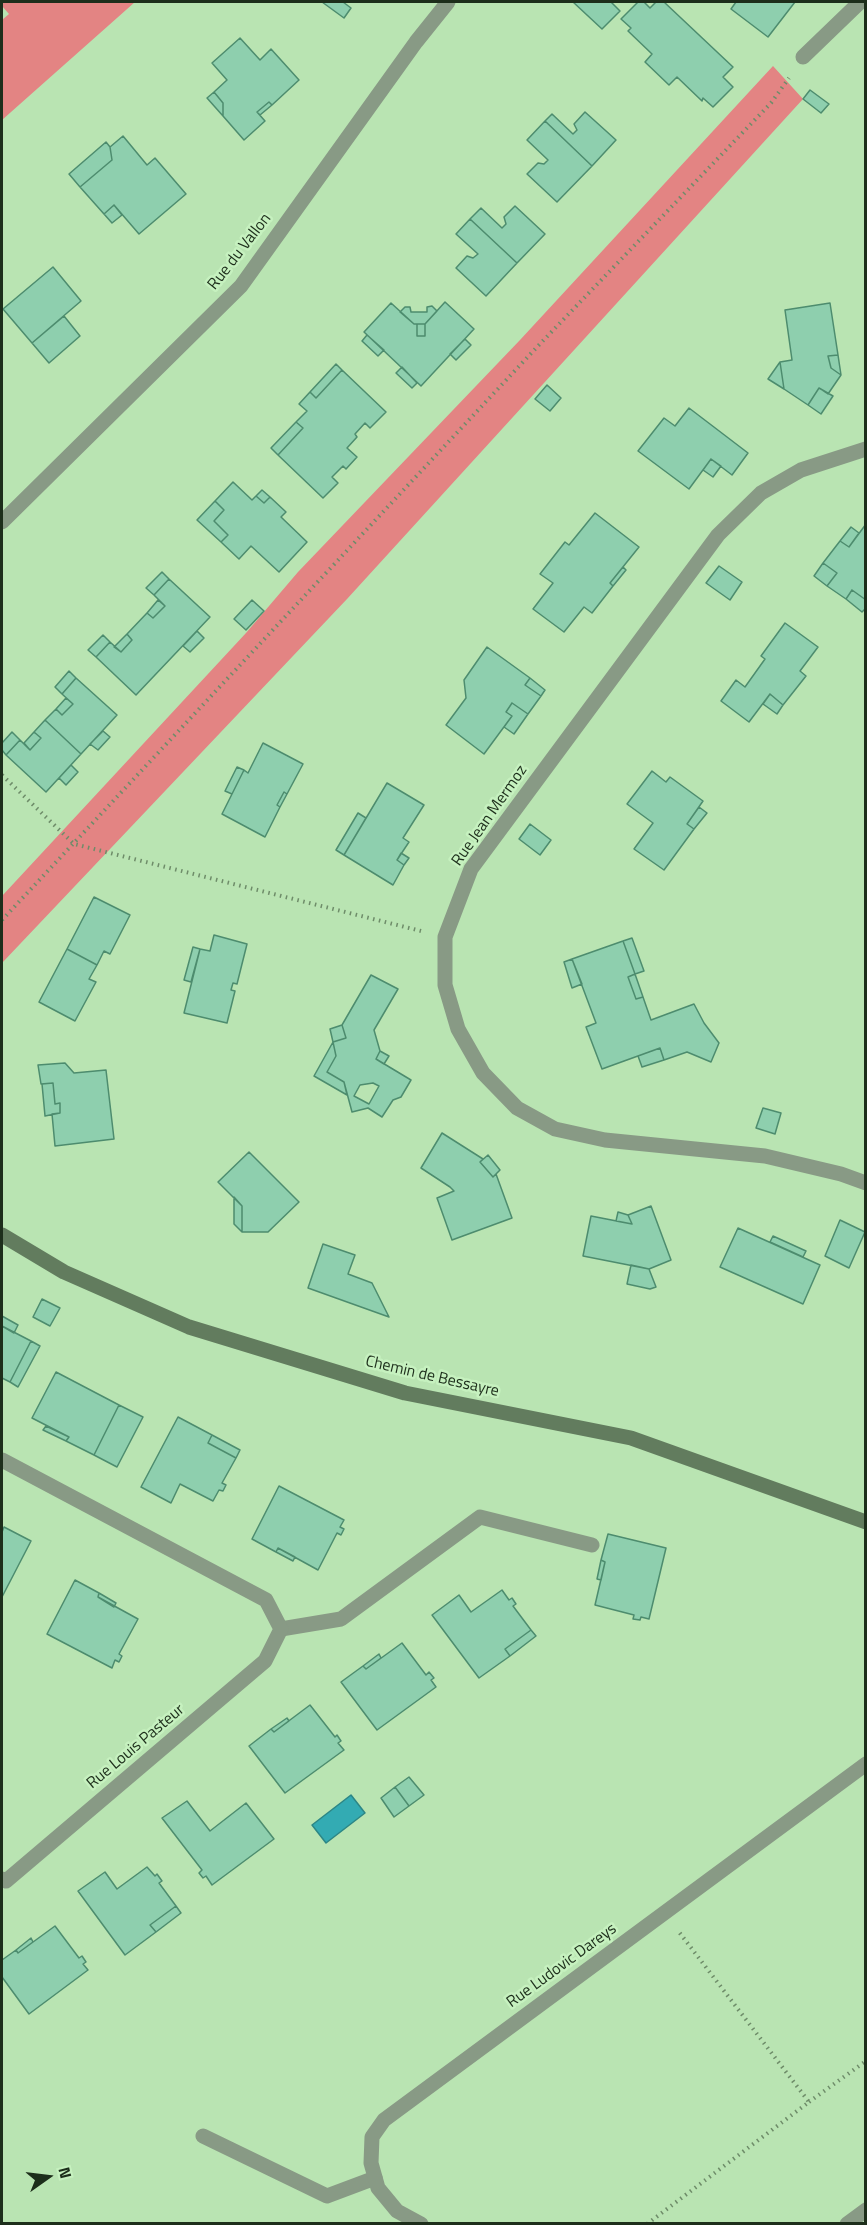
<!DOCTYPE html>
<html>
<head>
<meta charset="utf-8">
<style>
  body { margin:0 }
  #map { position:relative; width:867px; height:2225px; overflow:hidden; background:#b9e4b2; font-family:"Titillium Web",sans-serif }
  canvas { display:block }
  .frame { position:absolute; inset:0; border:3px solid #1d2e1b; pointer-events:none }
  .north { position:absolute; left:18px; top:2147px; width:60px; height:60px; -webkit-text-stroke:4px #c6f1bf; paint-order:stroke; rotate:76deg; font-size:16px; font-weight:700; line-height:24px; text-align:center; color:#1d2e1b }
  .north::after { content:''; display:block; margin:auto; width:21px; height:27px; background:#1d2e1b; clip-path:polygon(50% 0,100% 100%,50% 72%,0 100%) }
</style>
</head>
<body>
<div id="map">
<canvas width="867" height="2225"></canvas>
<div class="frame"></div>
<div class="north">N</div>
</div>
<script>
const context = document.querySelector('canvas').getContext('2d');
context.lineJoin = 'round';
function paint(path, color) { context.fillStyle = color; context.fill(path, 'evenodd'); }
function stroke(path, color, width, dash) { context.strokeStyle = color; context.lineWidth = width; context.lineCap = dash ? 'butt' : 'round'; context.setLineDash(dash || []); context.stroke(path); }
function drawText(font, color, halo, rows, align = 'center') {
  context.font = font + ' "Titillium Web",sans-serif'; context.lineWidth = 5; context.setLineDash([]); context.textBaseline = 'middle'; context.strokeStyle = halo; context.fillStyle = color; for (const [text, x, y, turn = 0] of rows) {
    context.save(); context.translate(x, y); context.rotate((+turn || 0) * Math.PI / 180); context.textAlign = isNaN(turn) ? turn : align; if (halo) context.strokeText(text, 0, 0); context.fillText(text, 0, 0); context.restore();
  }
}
paint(new Path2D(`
  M2 2H135L2 120V20L9 14 2 6Z
  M773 66 803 99 347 599 2 963V896L246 633 298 572 520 340Z`), '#e38483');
const water = new Path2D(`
  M351 1795 365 1813 326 1843 312 1825Z`);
paint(water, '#33abb3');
stroke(water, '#2c8685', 1.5);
const building = new Path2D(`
  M322 2H343L351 8 344 18Z
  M573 2H611L620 11 602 29Z
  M638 2H644L650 8 656 2H664L733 67 723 77 733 87 713 107 703 98 702 101 677 77 669 85 645 62 652 54 628 31 631 28 621 19Z
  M736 2H795L768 37 731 9Z
  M240 38 260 60 271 49 299 80 272 105 269 102 257 112 265 121 244 140 223 116V103L214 92 227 80 212 63Z
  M810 90 829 104 821 113 803 99Z
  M214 92 223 103V116L207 98Z
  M269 102 272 105 260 115 257 112Z
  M585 112 616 140 592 166 545 121 552 114 573 134 577 130 574 124Z
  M545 121 592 166 557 202 527 174 538 163 544 164 548 160 527 140Z
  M123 136 147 165 155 158 186 194 139 234 114 205 104 214 80 187 112 160 110 147Z
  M106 142 110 147 112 160 80 187 69 174Z
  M114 205 122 215 112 223 104 214Z
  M515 206 545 234 517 263 470 219 481 208 502 228 506 224 504 217Z
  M470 219 517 263 486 296 456 268 467 256 473 258 478 254 456 234Z
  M53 267 81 301 32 343 3 309Z
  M445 302 474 329 421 386 364 332 391 303 414 324H417V336H425V324Z
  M830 303 838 355 828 356 831 368 841 375 828 394 819 388 808 405 784 389 780 362 792 360 785 310Z
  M432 306 437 311 425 324H414L400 312 405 307H410L411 312H427V307Z
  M64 316 80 336 49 363 32 343Z
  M417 324H425V336H417Z
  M367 335 384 350 378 356 362 341Z
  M465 339 471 345 456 360 450 354Z
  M838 355 841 375 831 368 828 356Z
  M780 362 784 389 768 379Z
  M336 364 342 370 316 398 310 392Z
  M402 367 417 383 412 388 396 373Z
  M342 370 386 412 370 428 365 423 355 434 357 437 347 448 357 457 346 469 343 466 332 477 338 483 323 498 278 455 303 428 296 422 307 411 299 404 310 392 316 398Z
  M547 385 561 398 550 411 535 399Z
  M819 388 833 396 821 414 808 405Z
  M689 408 748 453 732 475 711 459 689 489 638 451 664 418 675 426Z
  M296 422 303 428 278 455 271 448Z
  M711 459 721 466 713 477 703 470Z
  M233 482 252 500 256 496 264 503 270 497 286 512 281 517 307 542 279 572 251 546 239 559 221 542 228 535 214 521 224 510 215 501Z
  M262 490 270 497 264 503 256 496Z
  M215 501 224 510 214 521 228 535 221 542 197 520Z
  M595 513 639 547 610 583 613 586 592 613 584 607 564 632 533 609 553 583 540 574 565 542 569 545Z
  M866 524V600L852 590 846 599 827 586 837 573 823 563 840 541 849 547Z
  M851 527 859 533 849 547 840 541Z
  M823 563 837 573 827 586 814 576Z
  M719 566 742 582 730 600 706 583Z
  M623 567 626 570 613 586 610 583Z
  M162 572 169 579 154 595 146 588Z
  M169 579 210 617 136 695 96 657 110 642 121 652 132 640 127 634 147 613 153 618 165 606 154 595Z
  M852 590 866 600V608L862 612 846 599Z
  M158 600 165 606 153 618 147 613Z
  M252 600 264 611 246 630 234 619Z
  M785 623 818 647 800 671 806 676 783 705 770 694 749 722 721 701 736 680 745 687 765 659 761 656Z
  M197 631 204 638 190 652 183 646Z
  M127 634 132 640 121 652 114 647Z
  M103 635 110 642 96 657 88 650Z
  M487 647 530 678 525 685 541 696 528 714 512 703 506 712 512 716 484 754 446 725 466 698 464 680Z
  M69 671 76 678 62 694 55 687Z
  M76 678 117 715 81 754 45 720 56 709 62 715 73 704 62 694Z
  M530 678 545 690 541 696 525 685Z
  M770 694 783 705 777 714 763 704Z
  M66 698 73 704 62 715 56 709Z
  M512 703 528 714 514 734 504 727 512 716 506 712Z
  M45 720 81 754 46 792 6 755 20 740 30 750 41 738 34 732Z
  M103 731 110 737 98 750 90 744Z
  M12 732 20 740 6 755 2 750V743Z
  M34 732 41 738 30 750 24 743Z
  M263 743 303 764 287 794 284 792 277 805 280 807 265 837 222 814 244 770 248 773Z
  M71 765 78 772 66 785 59 778Z
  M237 767 244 770 232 794 225 791Z
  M652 771 666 782 670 777 703 801 687 824 694 829 664 870 634 849 653 823 627 804Z
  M387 783 424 805 403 838 409 842 397 860 404 865 393 885 344 855Z
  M284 792 287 794 280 807 277 805Z
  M699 807 707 813 694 829 687 824Z
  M358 813 366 818 344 855 336 850Z
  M530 824 551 840 540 855 519 839Z
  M401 853 409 858 404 865 397 860Z
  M94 897 130 915 110 954 104 951 97 965 67 949Z
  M214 935 247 944 237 984 233 983 231 990 235 991 227 1023 184 1013 200 949 210 951Z
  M632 938 644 971 635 974 623 941Z
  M623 941 635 974 628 977 636 999 643 997 651 1020 694 1004 704 1023 719 1043 711 1062 687 1052 664 1060 660 1048 602 1069 586 1027 596 1023 572 959Z
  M193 947 200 949 191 982 184 980Z
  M67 949 97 965 89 979 96 982 75 1021 39 1002Z
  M572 959 582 984 572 988 564 962Z
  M635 974 643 997 636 999 628 977Z
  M371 975 398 989 374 1030 380 1051 376 1059 411 1080 401 1097 393 1100 382 1117 368 1108 352 1112 344 1082 327 1072 336 1056 333 1042 346 1038 342 1025ZM373 1083 379 1086 369 1104 354 1096 360 1085Z
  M342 1025 346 1038 333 1042 330 1029Z
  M333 1042 336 1056 327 1072 344 1082 347 1095 314 1076Z
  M660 1048 664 1060 642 1067 638 1056Z
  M380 1051 389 1056 384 1064 376 1059Z
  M65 1063 74 1073 106 1070 114 1139 55 1146 52 1114 60 1113V1103L55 1104 53 1083 41 1084 38 1065Z
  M53 1083 55 1104 60 1103V1113L45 1116 42 1084Z
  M763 1108 781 1113 775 1134 756 1128Z
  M442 1133 483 1159 480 1162 493 1177 496 1174 512 1218 452 1240 437 1198 454 1191 450 1187 421 1168Z
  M249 1152 299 1202 268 1232H242V1206L218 1182Z
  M488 1155 500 1170 493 1177 480 1162Z
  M234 1197 242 1206V1232L234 1224Z
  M651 1206 671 1260 649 1269 583 1256 591 1216 632 1224 628 1215Z
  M618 1212 628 1215 632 1224 616 1221Z
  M840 1220 865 1232 849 1268 825 1256Z
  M738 1228 820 1265 803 1304 720 1267Z
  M773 1236 806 1251 803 1257 770 1242Z
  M323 1244 355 1255 348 1274 372 1283 389 1317 308 1288Z
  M631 1265 649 1269 656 1287 650 1289 627 1284Z
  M42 1299 60 1308 50 1326 33 1317Z
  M2 1316 18 1325 14 1333 2 1326Z
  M2 1326 31 1341 10 1382 2 1378Z
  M31 1341 40 1346 18 1387 10 1382Z
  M56 1372 119 1405 94 1455 66 1441 69 1437 32 1418Z
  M119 1405 143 1417 117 1467 94 1455Z
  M178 1417 212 1435 208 1443 236 1458 222 1483 226 1485 223 1491 219 1490 213 1501 180 1484 171 1503 141 1487Z
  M46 1426 69 1437 66 1441 43 1430Z
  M212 1435 240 1450 236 1458 208 1443Z
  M279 1486 344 1520 340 1527 344 1529 341 1535 337 1533 318 1570 278 1548 276 1552 252 1539Z
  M4 1527 31 1541 2 1597V1532Z
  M608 1534 666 1548 649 1619 641 1617 640 1620 633 1619 634 1615 595 1605 605 1562 601 1560Z
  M278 1548 295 1557 293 1561 276 1552Z
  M601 1560 605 1562 601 1580 597 1579Z
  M75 1580 99 1593 98 1597 138 1619 119 1654 122 1656 119 1662 115 1660 112 1668 47 1634Z
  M502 1590 509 1600 512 1598 516 1604 513 1606 531 1630 505 1649 510 1656 479 1678 432 1615 459 1595 471 1612Z
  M99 1593 116 1603 114 1607 98 1597Z
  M531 1630 536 1636 510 1656 505 1649Z
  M402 1643 426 1675 429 1672 434 1678 431 1680 436 1687 377 1730 341 1682 363 1666 366 1669Z
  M379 1654 381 1658 366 1669 363 1666Z
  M310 1705 335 1737 337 1735 341 1741 338 1743 344 1750 285 1793 249 1746 271 1729 274 1732Z
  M287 1718 289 1721 274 1732 271 1729Z
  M409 1777 424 1795 409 1806 395 1787Z
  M395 1787 409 1806 394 1817 381 1798Z
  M187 1801 210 1831 246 1803 274 1839 212 1885 206 1876 203 1878 199 1873 202 1870 162 1818Z
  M147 1867 155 1876 157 1874 162 1881 159 1883 176 1906 150 1925 156 1932 125 1955 78 1891 105 1872 117 1889Z
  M176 1906 181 1913 156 1932 150 1925Z
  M55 1926 79 1958 82 1956 86 1962 83 1964 88 1970 29 2014 2 1977V1960L16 1950 18 1953Z
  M31 1938 33 1942 18 1953 16 1950Z`);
paint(building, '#8ecfae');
stroke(building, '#4d8c6e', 1.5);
stroke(new Path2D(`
  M2 775 74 844 421 931
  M2 920 537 347 771 103 789 78
  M809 2102 866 2061
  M647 2224 809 2102 679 1932`), '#6e8c69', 4, [1.5, 4.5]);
stroke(new Path2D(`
  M803 57 860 2
  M281 1629 341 1619 480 1517 592 1545
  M203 2136 327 2196 375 2178`), '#889a85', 15);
stroke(new Path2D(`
  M866 449 801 470 761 493 718 535 471 869 445 937V985L458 1029 483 1073 517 1108 555 1129 605 1140 765 1156 841 1174 866 1183
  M2 522 241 286 416 42 448 2
  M2 1460 266 1600 281 1629 265 1661 6 1881 2 1879
  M421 2224 397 2211 378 2188 371 2163 372 2137 384 2120 866 1764
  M847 2224 866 2210`), '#889a85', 15);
stroke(new Path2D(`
  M2 1235 64 1272 189 1327 405 1393 631 1438 866 1522`), '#627c5e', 15);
drawText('16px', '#1d2e1b', '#c6f1bf', [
  ["Rue du Vallon",240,252,-52],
  ["Rue Jean Mermoz",490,816,-55],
  ["Chemin de Bessayre",432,1377,13],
  ["Rue Louis Pasteur",136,1747,-40],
  ["Rue Ludovic Dareys",562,1966,-36]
]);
</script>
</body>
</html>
